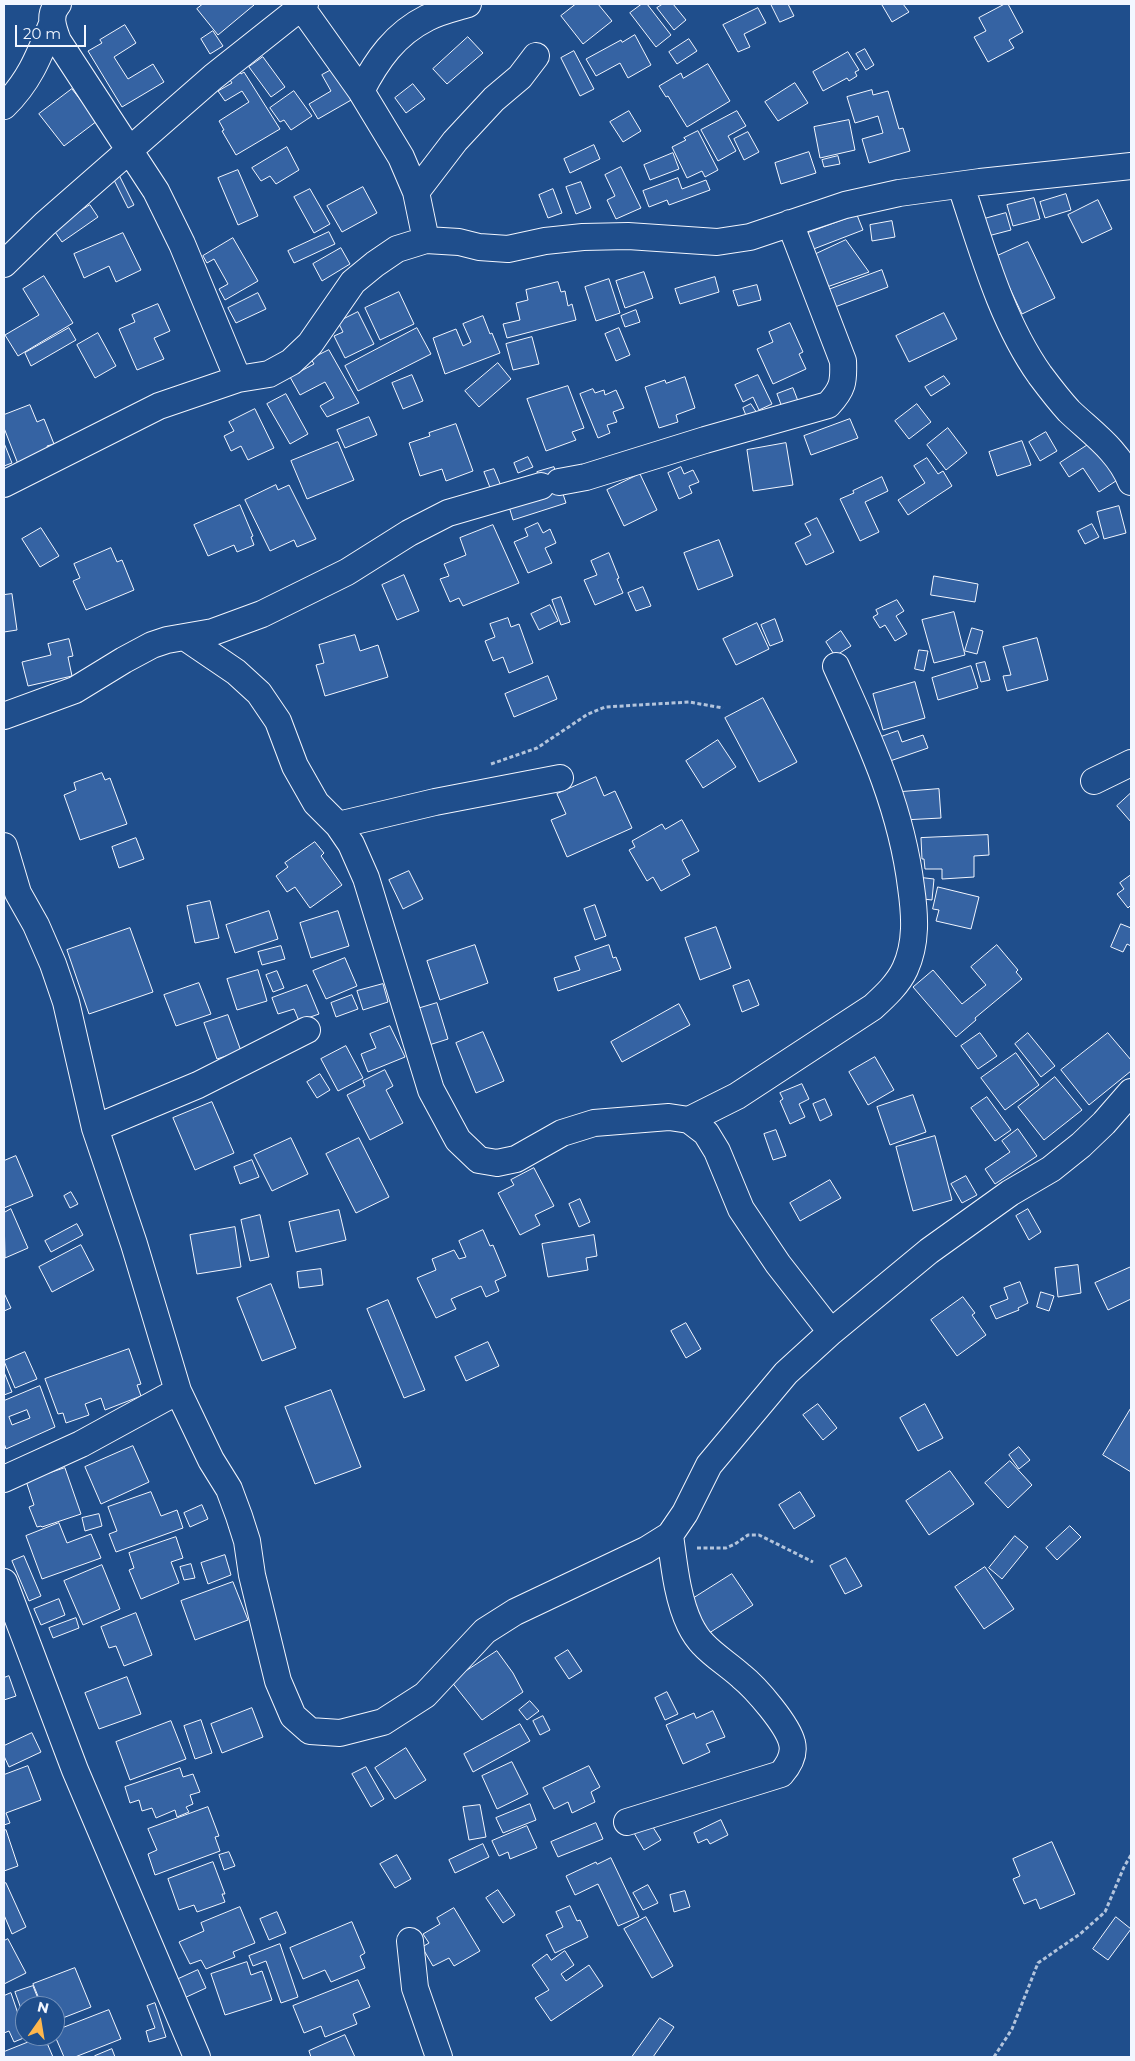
<!DOCTYPE html>
<html>
<head>
<meta charset="utf-8">
<style>
  body { margin:0 }
  #map { position:relative; width:1135px; height:2061px; overflow:hidden; background:#1f4e8c; font-family:Montserrat,sans-serif }
  canvas { display:block }
  .frame { position:absolute; inset:0; border:5px solid #f2f6ff; pointer-events:none }
  .north { position:absolute; left:15px; top:1996px; width:50px; height:50px; box-sizing:border-box; background:#1f4e8c; border:1px solid #7391ba; border-radius:50%; rotate:13deg; font-size:14px; font-weight:700; line-height:20px; text-align:center; color:#f2f6ff }
  .north::after { content:''; display:block; margin:auto; width:18px; height:22px; background:#ffb74d; clip-path:polygon(50% 0,100% 100%,50% 72%,0 100%) }
  .scale { position:absolute; left:15px; top:25px; width:71px; height:22px; box-sizing:border-box; border:2px solid #f2f6ff; border-top:0; padding-left:6px; font-size:15px; line-height:18px; white-space:nowrap; color:#f2f6ff; -webkit-text-stroke:4px #1f4e8c; paint-order:stroke }
</style>
</head>
<body>
<div id="map">
<canvas width="1135" height="2061"></canvas>
<div class="frame"></div>
<div class="north">N</div>
<div class="scale">20 m</div>
</div>
<script>
const context = document.querySelector('canvas').getContext('2d');
context.lineJoin = 'round';
function paint(path, color) { context.fillStyle = color; context.fill(path, 'evenodd'); }
function stroke(path, color, width, dash) { context.strokeStyle = color; context.lineWidth = width; context.lineCap = dash ? 'butt' : 'round'; context.setLineDash(dash || []); context.stroke(path); }
const building = new Path2D(`
  M203 4H253L254 5 218 35 197 9Z
  M576 4H598L612 21 583 44 561 16Z
  M642 4H647L671 35 656 47 630 13Z
  M663 4H673L686 20 674 30 657 8Z
  M771 4H788L794 16 780 22Z
  M885 4H903L909 12 892 22 882 5Z
  M1005 4H1008L1023 32 1009 40 1014 48 988 62 974 37 986 31 979 18Z
  M758 8 766 23 744 34 750 47 738 52 723 25Z
  M125 25 136 43 114 57 128 79 153 64 164 82 122 107 88 51 102 43 100 40Z
  M213 31 223 46 210 54 201 39Z
  M635 35 651 65 628 78 620 63 596 76 586 59 621 40 622 42Z
  M468 37 483 53 447 84 433 69Z
  M689 39 697 51 677 64 669 52Z
  M865 49 874 65 866 70 856 54Z
  M574 51 594 89 580 96 561 58Z
  M848 52 859 70 855 72 857 76 849 81 847 78 823 91 813 72Z
  M263 57 285 87 271 97 249 67Z
  M708 64 730 101 687 127 668 96 666 97 659 86 681 73 683 78Z
  M238 68 241 74 244 72 280 129 236 155 222 131 224 130 219 121 249 102 242 91 225 101 218 91 232 83 227 75Z
  M333 69 353 99 318 119 309 104 331 91 322 75Z
  M795 83 808 103 778 121 765 102Z
  M413 84 425 99 406 113 395 98Z
  M72 89 97 121 64 146 39 114Z
  M872 90 873 95 888 91 899 129 903 128 910 151 869 163 862 139 883 133 878 116 855 123 847 97Z
  M294 91 312 116 291 130 284 120 280 122 270 108Z
  M629 111 641 131 623 142 610 122Z
  M737 111 746 126 728 136 736 151 718 161 701 130Z
  M849 120 855 150 820 158 814 127Z
  M698 131 718 170 705 177 702 171 687 178 672 147 686 140 684 138Z
  M748 132 759 152 744 160 734 139Z
  M594 145 600 159 570 173 564 159Z
  M287 147 299 170 276 184 270 176 261 181 252 168Z
  M809 152 816 173 781 184 775 163Z
  M673 153 679 169 650 180 644 165Z
  M838 156 840 164 824 167 822 160Z
  M621 167 641 208 616 219 607 200 615 196 605 175Z
  M238 170 258 216 238 225 218 178Z
  M119 175 134 205 128 208 113 178Z
  M678 178 682 189 706 180 710 190 669 205 667 200 649 207 643 191Z
  M581 182 591 208 576 214 566 187Z
  M363 187 377 213 342 232 327 206Z
  M310 189 330 224 314 233 294 197Z
  M553 189 562 213 548 218 539 195Z
  M1066 194 1071 210 1045 218 1040 202Z
  M1034 198 1040 219 1013 226 1007 205Z
  M1098 200 1112 229 1082 243 1068 215Z
  M90 205 98 217 62 242 53 229Z
  M1006 213 1011 230 988 236 984 219Z
  M857 215 863 230 811 250 805 234Z
  M892 221 895 237 872 241 870 225Z
  M329 232 335 244 294 263 288 251Z
  M123 233 141 270 116 282 109 266 84 278 74 254Z
  M233 238 258 281 225 300 219 289 228 284 214 259 207 263 203 256Z
  M846 240 869 272 827 287 816 254Z
  M1028 242 1055 298 1022 314 995 257Z
  M341 248 350 264 322 281 313 264Z
  M882 270 888 287 835 307 828 290Z
  M644 272 653 298 625 308 616 281Z
  M44 276 73 323 18 356 5 335 39 315 23 289Z
  M715 277 719 292 680 304 675 289Z
  M609 279 620 313 596 321 585 287Z
  M558 282 561 292 565 291 568 306 572 304 576 320 507 338 503 324 520 320 516 303 528 300 526 290Z
  M757 285 761 300 738 306 733 291Z
  M399 292 414 324 380 340 365 308Z
  M258 293 266 309 236 323 228 308Z
  M158 304 170 331 154 338 164 359 137 370 119 329 135 322 132 315Z
  M636 310 640 322 625 327 621 316Z
  M358 312 374 344 345 358 334 336 343 332 338 322Z
  M944 313 957 339 909 362 896 336Z
  M483 316 490 334 492 333 500 353 445 374 433 338 456 329 463 346 471 342 463 324Z
  M790 323 803 352 799 354 806 369 773 384 757 349 773 342 769 332Z
  M69 328 76 340 31 366 25 353Z
  M417 328 431 354 358 391 345 366Z
  M619 328 630 355 616 361 605 334Z
  M98 333 116 366 95 378 77 345Z
  M532 337 539 364 513 370 506 344Z
  M329 350 359 403 327 417 320 406 334 398 325 382 300 395 290 377 314 364 311 359Z
  M498 363 511 379 479 407 465 391Z
  M412 375 423 401 403 409 392 383Z
  M758 375 772 404 759 410 753 397 743 402 735 385Z
  M944 376 950 384 931 396 925 387Z
  M685 377 695 408 676 415 678 422 659 428 645 387 665 380 666 383Z
  M568 386 584 428 572 432 576 440 546 451 527 399Z
  M793 388 798 401 782 407 777 394Z
  M593 389 595 393 604 390 605 395 616 390 624 408 613 412 617 422 607 425 610 433 598 438 580 394Z
  M286 394 308 434 290 444 267 404Z
  M751 404 757 413 747 418 743 408Z
  M917 404 931 422 909 439 895 421Z
  M30 405 37 422 44 419 54 444 47 446 49 452 18 464 4 428V415Z
  M255 409 274 448 248 460 241 446 231 451 224 436 234 431 229 422Z
  M369 417 377 435 345 448 337 430Z
  M850 419 858 438 811 455 804 436Z
  M456 424 473 471 446 481 442 469 420 476 409 443 430 436 429 433Z
  M948 428 967 453 946 470 927 445Z
  M1046 432 1057 451 1040 461 1029 442Z
  M1097 439 1122 477 1099 492 1083 468 1069 477 1060 463Z
  M1022 441 1031 465 997 476 989 452Z
  M338 442 354 480 307 499 291 461Z
  M4 443 12 463 4 466Z
  M786 443 793 485 753 491 747 450Z
  M528 457 533 467 518 473 514 463Z
  M927 458 938 474 943 471 952 486 908 515 898 500 925 483 914 466Z
  M554 467 566 503 513 520 508 503 543 492 537 472Z
  M681 467 684 474 693 470 699 482 689 486 692 493 679 499 668 473Z
  M494 469 501 486 491 490 484 472Z
  M640 474 657 510 624 526 607 490Z
  M882 477 888 491 865 502 879 532 860 541 840 499 854 493 853 491Z
  M276 485 278 490 289 485 316 539 297 547 294 540 270 551 245 500Z
  M240 505 253 536 251 537 254 545 237 552 234 545 208 556 194 525Z
  M1119 506 1126 533 1104 539 1097 512Z
  M817 518 834 552 806 565 795 543 811 535 805 524Z
  M538 523 543 533 550 529 556 543 545 548 552 563 528 573 514 542 528 536 525 529Z
  M1092 524 1099 537 1085 544 1078 531Z
  M493 525 519 583 463 606 459 598 450 602 440 579 449 576 444 564 466 555 460 538Z
  M41 528 59 556 40 567 22 539Z
  M719 540 733 576 698 590 684 553Z
  M111 548 117 562 122 560 134 590 86 610 73 581 80 578 74 564Z
  M609 553 619 578 617 579 623 593 595 605 584 580 597 575 591 561Z
  M404 575 419 611 397 620 382 585Z
  M934 576 978 584 975 602 931 595Z
  M643 587 651 606 636 611 628 593Z
  M12 594 17 630 4 632V595Z
  M561 597 570 622 561 625 552 600Z
  M897 600 904 611 896 616 907 634 895 641 885 625 880 628 873 617 878 614 876 610Z
  M550 605 558 621 539 630 531 614Z
  M954 612 965 655 934 663 922 620Z
  M508 618 511 627 519 624 533 663 509 673 503 657 493 661 485 641 495 637 490 624Z
  M775 619 783 641 770 646 761 625Z
  M757 623 769 649 736 665 723 639Z
  M972 628 983 631 977 654 965 651Z
  M841 631 851 646 835 656 826 642Z
  M355 635 360 651 378 645 388 677 325 696 316 665 324 663 319 645Z
  M1037 638 1048 680 1007 691 1003 676 1011 675 1003 647Z
  M69 639 73 656 68 657 72 676 28 686 22 662 51 655 48 644Z
  M919 650 928 651 924 671 915 669Z
  M985 662 990 680 981 682 976 664Z
  M971 666 978 688 938 700 932 678Z
  M548 676 557 699 514 717 505 694Z
  M915 682 925 718 883 730 873 694Z
  M763 698 797 762 759 782 725 718Z
  M898 731 902 742 923 735 928 748 890 761 881 737Z
  M718 740 736 767 703 788 686 761Z
  M102 773 105 780 110 778 127 824 80 840 64 795 76 790 74 783Z
  M596 777 604 796 615 791 632 828 567 857 551 820 566 814 557 794Z
  M939 789 941 818 903 820 901 792Z
  M1131 793V822L1117 806Z
  M682 820 699 851 682 860 690 875 661 891 653 877 647 881 629 850 635 847 632 841 662 824 665 829Z
  M988 835 989 855 974 856V877L942 879V869H925L924 859H922L921 838Z
  M136 838 144 859 119 868 112 847Z
  M315 842 324 853 321 856 342 885 310 908 295 887 287 892 276 876 288 867 285 863Z
  M409 871 423 899 403 909 389 880Z
  M1131 875V905L1128 908 1117 894 1124 889 1120 883Z
  M917 877 934 879 932 900 915 898Z
  M938 887 979 897 971 929 936 921 939 910 933 909Z
  M210 901 219 938 195 943 187 906Z
  M595 905 606 936 595 940 584 909Z
  M269 911 278 939 235 953 226 925Z
  M338 911 349 946 311 958 300 923Z
  M1121 924 1131 928V946L1127 944 1123 952 1111 947Z
  M716 927 731 968 700 980 685 938Z
  M130 928 153 992 89 1014 67 950Z
  M475 945 488 983 440 1000 427 961Z
  M609 945 613 958 616 957 621 970 558 991 554 978 580 970 575 957Z
  M997 945 1018 970 1016 972 1022 979 975 1018 976 1020 956 1037 913 987 933 970 962 1004 986 985 971 967Z
  M281 946 285 959 262 965 258 952Z
  M345 958 357 986 326 999 313 971Z
  M258 970 267 1001 237 1010 227 979Z
  M277 971 284 988 273 992 266 975Z
  M749 980 759 1005 742 1012 733 986Z
  M199 983 211 1014 176 1026 164 995Z
  M383 984 388 1002 363 1010 357 991Z
  M307 985 319 1014 299 1021 294 1009 278 1014 272 998Z
  M352 995 358 1009 336 1017 331 1003Z
  M437 1003 448 1039 429 1045 417 1009Z
  M679 1004 690 1025 622 1062 611 1042Z
  M228 1015 241 1051 217 1059 204 1023Z
  M390 1026 405 1057 368 1072 361 1054 376 1048 370 1034Z
  M483 1032 504 1081 476 1093 456 1043Z
  M980 1033 997 1056 978 1069 961 1046Z
  M1028 1033 1055 1066 1041 1077 1015 1044Z
  M1108 1033 1131 1060V1071L1089 1105 1061 1070Z
  M346 1046 363 1078 338 1091 321 1059Z
  M1016 1053 1039 1085 1005 1110 981 1078Z
  M875 1057 894 1090 868 1105 849 1072Z
  M385 1070 393 1086 386 1090 403 1123 370 1140 347 1095 365 1086 363 1081Z
  M320 1074 330 1090 317 1098 307 1082Z
  M1055 1077 1082 1110 1044 1140 1018 1107Z
  M802 1084 809 1099 799 1104 805 1117 790 1124 780 1101 783 1099 780 1093Z
  M913 1095 926 1132 890 1145 877 1107Z
  M987 1097 1011 1130 995 1141 971 1108Z
  M825 1099 832 1115 820 1121 813 1104Z
  M212 1102 234 1153 195 1170 173 1118Z
  M1018 1129 1037 1156 995 1184 985 1169 1010 1152 1002 1141Z
  M776 1130 786 1156 773 1160 764 1134Z
  M935 1136 952 1200 913 1211 896 1147Z
  M291 1138 308 1174 272 1191 254 1155Z
  M359 1138 389 1197 356 1213 326 1154Z
  M16 1156 33 1196 4 1208V1161Z
  M252 1160 259 1177 240 1184 234 1167Z
  M534 1168 554 1206 535 1215 540 1225 520 1235 498 1193 514 1185 511 1180Z
  M966 1176 977 1195 962 1203 951 1184Z
  M830 1180 841 1198 800 1221 790 1203Z
  M71 1192 78 1204 70 1208 64 1196Z
  M580 1199 590 1222 579 1227 569 1204Z
  M11 1209 28 1248 5 1258 4 1213Z
  M1028 1209 1041 1232 1029 1240 1016 1216Z
  M339 1210 346 1240 296 1252 289 1222Z
  M260 1215 269 1257 250 1261 241 1220Z
  M77 1224 83 1235 51 1252 45 1241Z
  M235 1227 241 1267 197 1274 190 1235Z
  M483 1230 490 1246 493 1245 506 1276 495 1281 499 1291 486 1297 481 1286 451 1299 456 1309 436 1318 417 1278 436 1270 432 1259 454 1250 459 1259 466 1257 459 1241Z
  M594 1235 597 1256 586 1258 588 1270 548 1277 542 1244Z
  M81 1245 94 1270 52 1292 39 1267Z
  M1078 1265 1081 1293 1058 1297 1055 1268Z
  M1131 1267V1299L1108 1310 1095 1283Z
  M321 1269 323 1285 299 1288 297 1272Z
  M1020 1282 1028 1303 1018 1308 1019 1310 996 1319 990 1306 1008 1299 1004 1288Z
  M271 1284 296 1348 262 1361 237 1298Z
  M1041 1292 1054 1296 1049 1311 1037 1307Z
  M4 1293 11 1308 4 1311Z
  M963 1297 975 1313 972 1315 986 1335 957 1356 931 1320Z
  M388 1300 425 1390 404 1398 367 1309Z
  M686 1323 701 1349 686 1358 671 1331Z
  M488 1342 499 1366 466 1381 455 1357Z
  M129 1349 141 1384 137 1385 141 1396 105 1410 101 1398 85 1404 89 1415 66 1423 63 1413 58 1414 45 1379Z
  M25 1352 37 1379 15 1388 4 1361Z
  M4 1372 12 1392 4 1395Z
  M40 1386 55 1427 6 1449 4 1443V1401ZM27 1410 30 1418 12 1425 9 1417Z
  M331 1390 361 1467 315 1484 285 1407Z
  M818 1404 837 1428 823 1440 803 1415Z
  M925 1404 943 1438 918 1451 900 1418Z
  M1131 1408V1472L1103 1455Z
  M133 1446 149 1482 101 1504 85 1467Z
  M1019 1447 1030 1460 1019 1469 1009 1455Z
  M1010 1461 1032 1485 1008 1508 985 1483Z
  M65 1468 81 1514 42 1527 41 1526 37 1527 29 1507 34 1505 26 1481Z
  M950 1471 974 1504 929 1535 906 1501Z
  M151 1492 161 1516 177 1510 183 1528 116 1552 109 1534 117 1531 108 1507Z
  M800 1492 815 1516 794 1529 779 1505Z
  M202 1505 208 1519 190 1527 184 1513Z
  M99 1514 102 1526 85 1531 82 1518Z
  M59 1523 67 1543 91 1534 101 1558 42 1579 26 1536Z
  M1070 1526 1081 1537 1057 1560 1046 1548Z
  M1015 1536 1028 1547 1002 1579 989 1568Z
  M176 1537 183 1558 171 1562 179 1583 141 1599 129 1570 134 1568 129 1553Z
  M225 1555 231 1575 208 1584 201 1563Z
  M24 1556 41 1596 29 1601 12 1561Z
  M846 1558 862 1586 845 1594 830 1566Z
  M191 1564 195 1578 184 1580 180 1567Z
  M102 1565 120 1609 83 1625 64 1581Z
  M985 1567 1014 1609 984 1629 955 1587Z
  M732 1574 753 1605 706 1635 686 1603Z
  M233 1582 248 1620 195 1640 181 1601Z
  M59 1599 65 1615 41 1625 34 1609Z
  M136 1613 152 1655 124 1666 116 1646 109 1648 101 1627Z
  M76 1618 79 1628 53 1638 49 1628Z
  M568 1650 582 1671 569 1679 555 1658Z
  M497 1651 513 1673 523 1692 482 1720 451 1681Z
  M9 1676 16 1696 4 1700V1678Z
  M127 1677 141 1714 99 1729 85 1693Z
  M667 1692 678 1714 665 1720 655 1698Z
  M530 1701 539 1711 527 1720 519 1710Z
  M252 1708 263 1737 222 1753 211 1724Z
  M713 1711 725 1737 706 1744 710 1752 683 1764 666 1725 694 1713 696 1718Z
  M543 1716 550 1730 540 1735 533 1721Z
  M201 1720 212 1753 195 1759 184 1726Z
  M171 1721 186 1759 130 1780 116 1742Z
  M520 1724 530 1741 473 1772 464 1754Z
  M32 1733 41 1752 9 1767 4 1756V1746Z
  M406 1748 426 1780 395 1799 375 1768Z
  M512 1762 528 1794 497 1809 482 1776Z
  M28 1766 41 1800 6 1813 10 1823 4 1825V1775Z
  M589 1766 600 1787 591 1792 595 1802 572 1813 568 1802 554 1809 543 1788Z
  M366 1767 384 1799 371 1807 352 1774Z
  M180 1768 183 1777 193 1774 200 1792 190 1795 193 1804 186 1807 189 1812 177 1817 175 1810 156 1818 152 1808 142 1811 139 1800 130 1803 125 1787Z
  M530 1804 536 1820 503 1833 496 1818Z
  M480 1805 486 1837 469 1840 463 1807Z
  M208 1807 219 1836 215 1837 220 1851 155 1875 148 1854 157 1850 148 1829Z
  M721 1820 728 1835 710 1844 707 1839 698 1843 694 1833Z
  M596 1823 603 1839 558 1857 551 1842Z
  M651 1824 661 1840 644 1850 634 1833Z
  M527 1826 537 1848 510 1859 508 1852 499 1856 492 1841Z
  M6 1830 18 1866 4 1871V1831Z
  M1052 1842 1075 1894 1040 1909 1036 1899 1024 1904 1013 1879 1020 1876 1013 1859Z
  M483 1844 489 1857 455 1873 449 1860Z
  M229 1852 235 1866 224 1870 219 1855Z
  M397 1855 411 1879 395 1888 380 1864Z
  M611 1858 639 1917 618 1926 598 1884 575 1895 566 1876 596 1862 597 1864Z
  M213 1862 225 1894H222L225 1902 197 1912 194 1905 179 1910 168 1879Z
  M6 1883 26 1927 12 1934 4 1915V1884Z
  M648 1885 658 1903 643 1910 633 1893Z
  M498 1890 515 1915 503 1923 486 1898Z
  M685 1891 690 1907 674 1912 670 1895Z
  M570 1906 577 1921 580 1920 588 1937 555 1953 546 1935 563 1927 556 1912Z
  M240 1907 255 1943 233 1952 235 1957 206 1969 201 1960 190 1964 179 1942 204 1931 201 1923Z
  M454 1908 480 1951 454 1966 449 1958 433 1966 422 1947 429 1943 423 1934 440 1924 437 1918Z
  M277 1912 286 1933 269 1940 260 1919Z
  M646 1917 673 1966 652 1978 624 1929Z
  M1116 1917 1131 1929 1108 1960 1093 1949Z
  M352 1922 365 1953 360 1956 365 1968 331 1982 325 1970 303 1979 290 1948Z
  M8 1939 26 1973 4 1984V1941Z
  M280 1944 298 1997 281 2003 266 1961 253 1966 249 1956Z
  M565 1951 574 1965 561 1974 566 1981 589 1965 603 1986 551 2021 535 1998 549 1990 532 1965 547 1954 551 1960Z
  M247 1962 251 1975 262 1971 272 2000 225 2015 211 1974Z
  M75 1968 91 2007 55 2021V2006H42L33 1984Z
  M198 1970 206 1988 182 1999 174 1981Z
  M358 1980 370 2007 353 2014 357 2024 325 2037 321 2026 304 2033 293 2006Z
  M33 1986 41 2006H25V2020L15 1992Z
  M11 1993 26 2037 14 2042 9 2031 4 2033V1996Z
  M155 2003 166 2037 149 2042 146 2031 155 2028 147 2006Z
  M109 2010 121 2039 75 2057H64L55 2036V2031Z
  M660 2018 674 2027 653 2057H632Z
  M345 2035 355 2057H311L309 2051Z
  M44 2036 53 2057H4V2052Z
  M112 2049 115 2057H96L95 2056Z`);
paint(building, '#3563a3');
stroke(building, '#f2f6ff', 1);
const minor = new Path2D(`
  M58 4C48 15 53 28 58 41L156 191 182 244 238 379
  M299 4 361 91 401 157 416 192 426 240
  M361 91C377 60 395 34 427 18 440 11 455 8 468 4
  M4 106C29 82 39 56 52 24
  M961 186C982 249 1001 320 1040 375 1049 387 1059 400 1069 411 1092 433 1119 451 1131 482
  M416 192 455 141 494 99 520 77 536 56
  M4 264 45 224 213 77 305 4
  M559 482 586 477 705 440 828 405C843 389 844 382 843 361L790 223
  M4 484 159 406 238 379 269 374 291 362 310 344 353 282 375 264 397 249 426 240 459 242 479 247 508 249 545 241 583 237 628 236 717 242 750 237 845 205 899 193 980 182 1131 166
  M186 638 236 672 259 693 278 721 295 766 316 803 338 825 351 844 366 878 431 1090 458 1140 479 1160 497 1163 516 1159 562 1133 594 1123 669 1117 689 1120 706 1133 717 1151 741 1209 778 1264 831 1332
  M4 716 75 690 124 660 152 645 167 640 213 632 262 614 347 572 409 533 448 513 541 486
  M1094 781 1131 763
  M338 825 435 802 560 778
  M4 846 18 893 36 925 53 964 66 1002 95 1128 134 1244 178 1391 211 1460 229 1489 239 1516 247 1541 252 1575 278 1681 293 1716 310 1731 340 1733 383 1722 425 1695 485 1631 515 1612 646 1550 670 1535 685 1513 709 1465 786 1373 831 1332 929 1251 1010 1193 1051 1169 1081 1145 1104 1123 1131 1092
  M689 1120 737 1096 873 1007C885 996 898 984 905 969 917 943 915 915 911 887 901 806 869 739 836 666
  M95 1128 198 1085 307 1030
  M4 1479 81 1444 178 1391
  M4 1582 75 1770 197 2057
  M627 1822 781 1774C789 1765 795 1755 792 1743 788 1725 756 1688 741 1676 729 1665 714 1656 703 1644 698 1639 693 1631 690 1625 677 1598 674 1564 670 1535
  M410 1941 415 1988 439 2057`);
stroke(minor, '#f2f6ff', 28);
stroke(new Path2D(`
  M491 764 537 748 588 714 605 707 689 702 723 708
  M697 1548H726L735 1544 748 1535H759L813 1562
  M994 2057 1012 2029 1038 1963 1080 1934 1105 1912 1124 1867 1131 1855`), '#b3c4dc', 3, [4, 2.5]);
stroke(minor, '#1f4e8c', 26);
</script>
</body>
</html>
